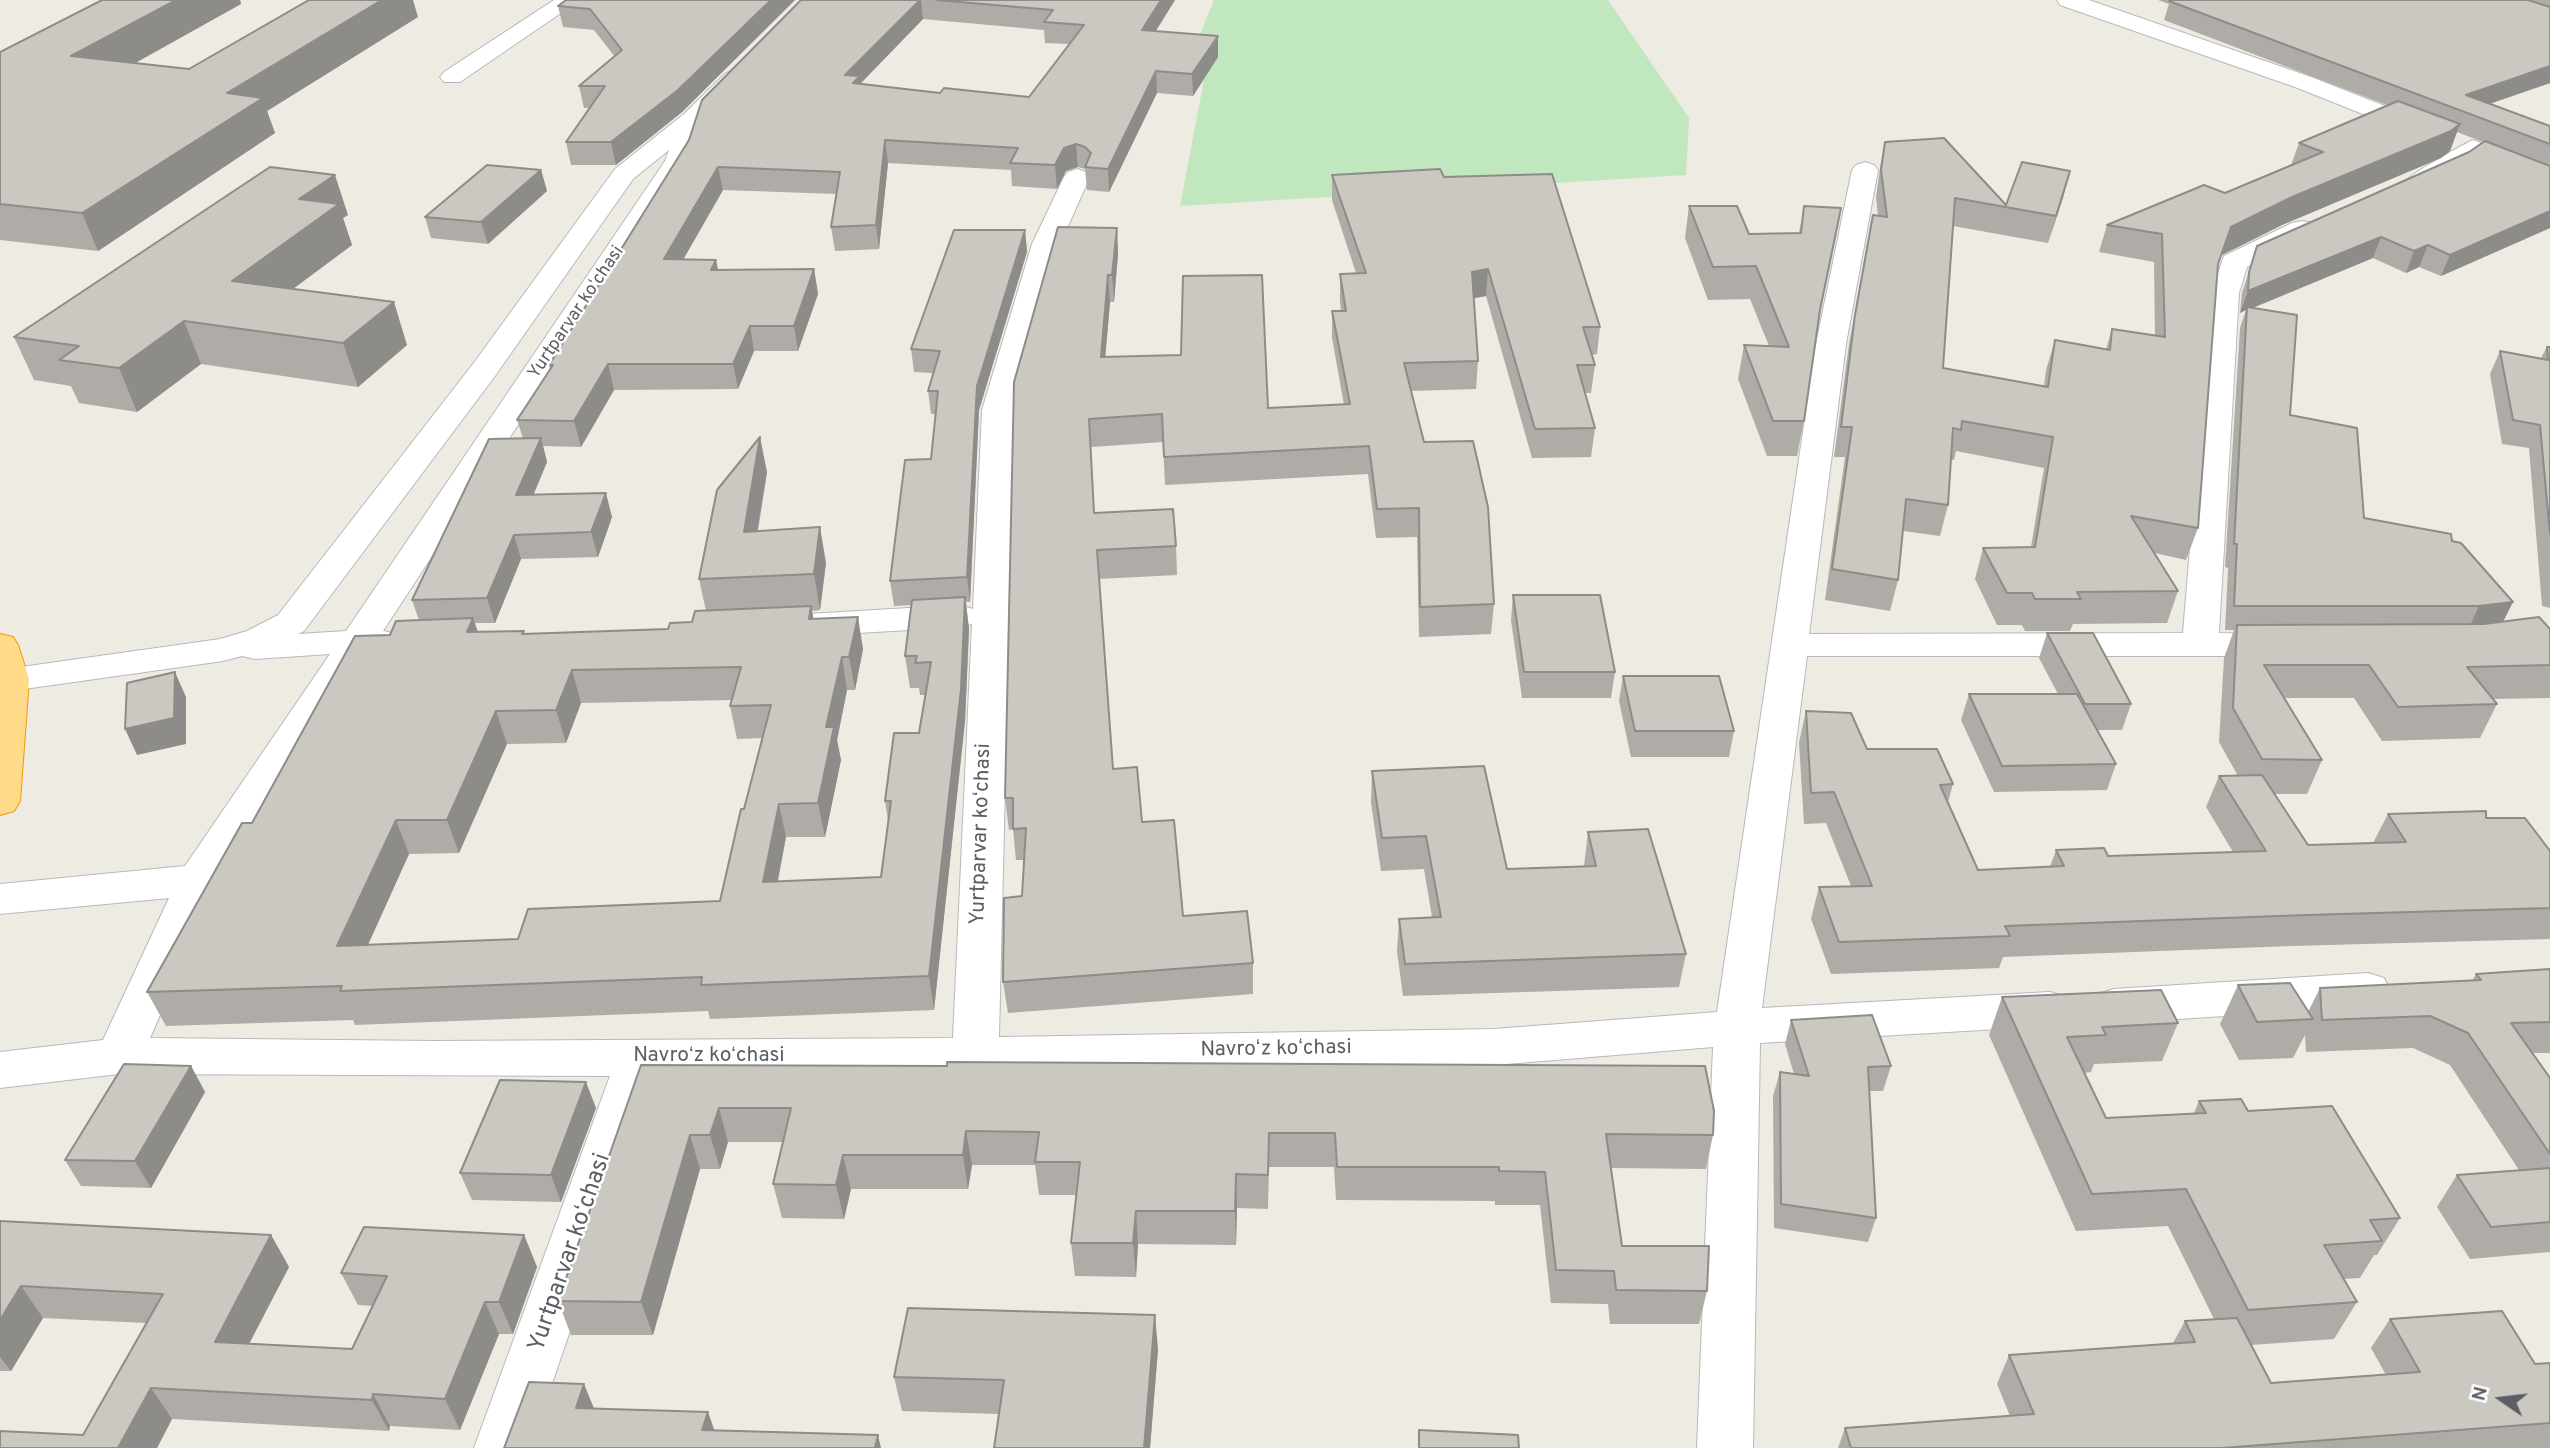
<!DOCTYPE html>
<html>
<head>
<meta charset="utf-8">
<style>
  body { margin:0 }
  #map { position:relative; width:2550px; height:1448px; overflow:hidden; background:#eeebe3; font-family:Overpass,sans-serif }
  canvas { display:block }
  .north { position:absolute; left:2466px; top:1364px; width:70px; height:70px; -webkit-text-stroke:5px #fff; paint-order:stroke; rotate:284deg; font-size:19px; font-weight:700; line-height:28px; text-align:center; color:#5b5f64 }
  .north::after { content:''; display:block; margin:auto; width:24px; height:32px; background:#5b5f64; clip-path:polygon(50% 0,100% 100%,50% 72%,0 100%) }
</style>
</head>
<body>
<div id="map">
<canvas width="2550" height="1448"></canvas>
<div class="north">N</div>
</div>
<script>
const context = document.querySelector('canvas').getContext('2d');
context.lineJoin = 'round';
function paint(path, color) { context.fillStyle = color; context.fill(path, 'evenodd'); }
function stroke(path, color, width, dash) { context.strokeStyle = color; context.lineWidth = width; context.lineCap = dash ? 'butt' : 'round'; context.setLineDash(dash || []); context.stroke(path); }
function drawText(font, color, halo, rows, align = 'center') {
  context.font = font + ' Overpass,sans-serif'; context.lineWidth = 5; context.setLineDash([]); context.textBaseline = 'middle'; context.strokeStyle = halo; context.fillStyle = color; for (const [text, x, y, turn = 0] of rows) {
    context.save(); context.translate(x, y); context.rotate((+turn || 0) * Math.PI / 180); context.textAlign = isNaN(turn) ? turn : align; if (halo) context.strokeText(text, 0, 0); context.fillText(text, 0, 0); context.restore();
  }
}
paint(new Path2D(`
  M1214 0H1608L1689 118 1686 175 1180 206 1208 59 1192 54Z`), '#c0e7be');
const street = new Path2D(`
  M554 0H580L460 82H444L440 77 444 72Z
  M2057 0H2089L2311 77 2431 124 2434 129 2431 134 2422 136 2413 134 2295 87 2060 5Z
  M734 71 742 73 746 78 704 121 691 161 383 631 389 632 394 640 389 648 369 652 218 883 150 1038 434 1041 953 1038 972 624 960 627 807 636 794 633 789 625 794 617 807 614 960 605 973 609 982 410 1032 244 1064 177 1068 172 1077 169 1086 172 1090 177 1060 244 1014 410 999 1037 1494 1029 1717 1012 1816 344 1852 170 1856 165 1865 162 1874 165 1878 170 1846 344 1809 634 2183 633 2211 293 2224 256 2292 223 2302 221 2312 223 2315 229 2312 235 2247 267 2239 293 2219 633 2283 634 2296 637 2301 645 2296 653 2283 656H1807L1762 1008 2050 992 2066 997 2073 1009 2066 1021 2050 1026 1760 1043 1753 1448H1697L1713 1047 1494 1065 657 1076 530 1448H474L610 1076 119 1074 0 1088V1052L103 1040 169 898 0 914V884L185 866 330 654 255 659 242 656 223 661 10 691 0 688V670L220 639 247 631 278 615 473 364 615 169 684 114 726 73ZM669 150 665 161 346 631 298 634 304 631 495 376 633 179Z
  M2473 140 2550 170V187L2476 158C2459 171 2435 189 2413 183L2409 178C2412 174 2467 142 2473 140Z
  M2368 973 2384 978 2390 990 2384 1002 2368 1007 2114 1023 2098 1018 2091 1006 2098 994 2114 989Z`);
const highway = new Path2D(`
  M0 634 13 637 18 645 29 679 20 801 14 811 0 815Z`);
stroke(street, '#b5b9bd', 2);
stroke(highway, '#f19a00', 2);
paint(street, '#fff');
paint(highway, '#ffdb89');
paint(new Path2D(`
  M102 0H240L241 4 135 63 189 69 418 17 267 111 275 133 98 251 0 240V52Z
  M795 0 682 112 616 165H571L566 142 589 108H584L579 86 615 57 594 30 563 27 558 6Z
  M801 0H1175L1156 31 1218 57 1193 96 1157 93 1109 192 1087 190 1085 169 1078 167 1066 171 1057 189 1012 186 1011 170 888 163 879 249 835 251 831 227 836 194 723 190 683 260 718 270 814 269 818 294 798 351H754L738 389 614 390 581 447 543 446 547 462 533 495 612 517 598 557 521 559 495 623H475L478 632 524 634 668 629 692 622 706 611 699 579 767 472 758 531 826 563 820 610 812 611 813 619 863 649 855 690H847L837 740 841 760 825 837H786L778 881 881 877 888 821 885 801 919 733 925 695H920L919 688H910L905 656 911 605 894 606 890 581 931 459 935 414H931L928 391 933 373 914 372 911 349 1025 230 1027 252 979 410 970 602H966L969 629 965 721 934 1010 710 1019 708 1011 355 1025 353 1020 166 1026 147 992 252 823 390 635 419 620 412 600 523 438 517 420 550 370 549 365ZM923 19 1044 30 1045 43 1069 44 1029 97 940 93 862 84 861 83ZM732 700 730 706 737 739 763 738 720 901 518 939 368 945 409 854 459 853 507 744 566 743 581 703Z
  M2158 0H2550V83L2490 104 2550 126V228L2441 276 2419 267 2406 273 2373 258 2253 308 2290 415 2364 518 2452 541 2503 622 2550 629V698L2493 699 2497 704 2480 738 2382 741 2354 698H2285L2322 760 2307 794H2274L2308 845 2373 843 2388 814 2486 818 2550 851V939L2291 946 2003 957 1999 968 1831 974 1811 919 1819 887 1851 886 1826 823 1804 824 1799 742 1806 711 1867 749 1953 784 1948 802 1978 870 2050 867 2056 850 2108 856 2233 852 2206 807 2219 776H2238L2219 742 2224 658 2234 630H2225L2228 568 2225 567 2240 328 2246 310 2240 313 2242 293 2257 246 2469 152 2483 142 2457 132 2450 151 2441 158 2282 225 2222 255 2218 266 2198 528 2186 560 2155 553 2178 591 2167 623 2073 624 2070 631H2025L2022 625H1997L1975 579 1983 548 2031 547 2044 468 1956 451 1954 460H1951L1948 505 1940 536 1903 531 1898 580 1890 611 1825 600 1845 457H1834L1849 344 1873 215 1878 216 1876 197 1880 168 1885 142 2006 205 2070 171 2048 243 1953 226 1943 368 2044 386 2046 370 2055 340 2106 349 2112 329 2155 336 2154 262 2099 252 2107 225 2225 193 2291 165 2299 143 2387 105 2164 20 2169 4Z
  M541 170 547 191 488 244 431 238 425 217Z
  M1332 175 1444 177 1600 327 1597 354 1592 355 1595 365 1591 393H1585L1595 428 1591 457 1532 458 1486 296 1474 298 1478 361 1476 389 1411 391 1424 442 1494 604 1491 634 1419 637 1417 537 1376 538 1368 474 1165 485 1163 442 1091 447 1094 513 1176 546 1177 575 1099 579 1113 769 1142 822 1183 916 1253 963V994L1008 1013 1003 982 1022 896 1024 860H1016L1013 829 1009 830 1005 798 1117 228 1118 254 1114 302H1110L1105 357 1268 408 1344 405 1332 338V311H1341L1340 301V274L1356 273 1332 200Z
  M1689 206 1749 234 1799 233 1804 206 1819 316 1804 421 1797 456H1767L1738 379 1744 345 1769 346 1750 299 1708 300 1685 238Z
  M348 215 343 218 352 245 293 289 407 345 358 387 201 364 137 412 79 403 71 386 34 380 14 337Z
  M2547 347H2550V608L2542 606 2529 448 2502 444 2490 374 2500 351 2541 358Z
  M1513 595 1615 672 1611 698H1522L1511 620Z
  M2047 633 2131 704 2122 730H2097L2116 764 2107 790 1994 792 1961 720 1969 694H2058L2039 658Z
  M1623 676 1734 731 1729 757H1631L1619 701Z
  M1372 771 1507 869 1584 866 1588 832 1686 954 1679 987 1403 996 1397 951 1399 919 1432 917 1424 869 1381 871 1371 803Z
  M2550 969V1053H2533L2550 1078V1252L2470 1259 2437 1207 2457 1175 2519 1170 2450 1065 2413 1048 2306 1052 2305 1035 2293 1058 2239 1060 2220 1024 2238 985 2308 1012 2320 988 2472 981 2476 974Z
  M2002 997 2178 1023 2162 1061 2094 1064 2091 1072 2084 1073 2106 1118 2194 1113 2199 1101 2248 1111 2400 1218 2377 1255H2374L2360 1278 2344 1279 2357 1302 2334 1339 2251 1345 2271 1383 2386 1375 2371 1348 2390 1319 2535 1364 2550 1363V1448H1838L1845 1428 2010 1416 1997 1384 2009 1355 2173 1343 2185 1321 2214 1319 2168 1226 2076 1231 1989 1035Z
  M1791 1020 1891 1066 1883 1091H1869L1876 1218 1868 1242 1774 1228 1773 1096 1780 1072 1794 1074 1785 1044Z
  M641 1065 1713 1135 1706 1169 1611 1168 1622 1246 1707 1291 1699 1324H1610L1608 1304 1551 1303 1540 1205H1495V1201L1336 1200 1334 1167H1269L1268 1209 1237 1208 1236 1245 1138 1244 1136 1277 1075 1276 1071 1243 1076 1195H1039L1035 1165H972L968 1189H851L844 1219 782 1218 773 1184 783 1142H728L720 1169H700L653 1335H571L558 1301Z
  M191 1066 205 1092 151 1188 81 1186 65 1160Z
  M596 1108 561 1202 472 1200 460 1173Z
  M0 1221 271 1235 289 1267 249 1343 352 1349 373 1306 358 1305 341 1273 524 1235 537 1267 513 1334H499L460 1430 390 1426 389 1431 172 1419 157 1448H0L83 1435 146 1323 43 1318 11 1371H0Z
  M1158 1349 1150 1448H994L999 1414 902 1411 894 1377Z`), '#afaca7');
paint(new Path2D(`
  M176 0H240L241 4 85 91 71 56Z
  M382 0H413L418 17 267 111 275 133 98 251 82 213 227 93Z
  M771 0H795L682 112 616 165 611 142Z
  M920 0H921L923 19 861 83 863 98 845 75Z
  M1161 0H1175L1143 51 1142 30Z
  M1218 36V57L1193 96 1192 74Z
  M2550 66V83L2465 112 2466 95Z
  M1156 71 1157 93 1109 192 1108 169Z
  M2460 124 2450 151 2441 158 2282 225 2222 255 2231 227 2292 197Z
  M885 140 888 163 879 249 876 225Z
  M1076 144 1078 167 1066 171 1057 189 1055 165 1064 148Z
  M718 167 723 190 669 284 664 259Z
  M541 170 547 191 488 244 481 222Z
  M2070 171 2063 198 2048 243 2056 216Z
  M335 175 348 215 343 218 352 245 247 323 232 281 299 199Z
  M2550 211V228L2441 276 2450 255Z
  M1117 228 1118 254 1114 302 1112 275Z
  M1025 230 1027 252 979 410 970 602 967 577 977 386Z
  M2381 237 2373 258 2247 310V307L2246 310 2240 313 2248 291Z
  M2428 245 2419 267 2406 273 2414 251Z
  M716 260 721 284 711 270Z
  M814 269 818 294 798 351 794 326Z
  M1488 269 1486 296 1470 299 1472 272Z
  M1108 275 1110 302 1103 384 1101 357Z
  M394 302 407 345 358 387 343 343Z
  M184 321 201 364 137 412 119 368Z
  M750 326 754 351 738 389 733 364Z
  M608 364 614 390 581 447 574 421Z
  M760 437 767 472 751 568 744 532Z
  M541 438 547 462 523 520 516 495Z
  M606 493 612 517 598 557 591 532Z
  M820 527 826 563 820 610 814 574Z
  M514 535 521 559 495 623 487 598Z
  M965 597 969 629 965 721 934 1010 929 976Z
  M2513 602 2501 626 2468 630 2479 606Z
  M811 606 817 638 809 619Z
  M858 617 863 649 855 690 849 657Z
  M473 618 484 651 467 632Z
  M842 657 847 690 837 740 841 760 825 837 818 803 826 727Z
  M572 670 581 703 566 743 556 710Z
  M175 672 186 697V744L137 755 125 729Z
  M496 711 507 744 459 853 447 820Z
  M779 804 786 837 771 915 763 882Z
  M396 820 409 854 352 980 337 946Z
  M191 1066 205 1092 151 1188 135 1161Z
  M586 1082 596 1108 561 1202 551 1175Z
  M719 1108 728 1142 720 1169 710 1135Z
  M966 1131 972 1165 968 1189 963 1155Z
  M690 1135 700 1169 653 1335 641 1302Z
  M843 1155 851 1189 844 1219 836 1185Z
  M1236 1174 1237 1208 1236 1245 1235 1211Z
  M1136 1211 1138 1244 1136 1277 1133 1243Z
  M271 1235 289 1267 234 1373 215 1342Z
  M524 1235 537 1267 513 1334 499 1302Z
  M21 1286 43 1318 11 1371 0 1357V1320Z
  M485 1302 499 1334 460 1430 445 1399Z
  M1155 1315 1158 1349 1150 1448H1144Z
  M584 1384 598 1418 576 1408Z
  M151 1388 172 1419 157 1448H118Z
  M373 1394 390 1426 389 1431 372 1400Z
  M708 1412 720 1446 702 1430Z
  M878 1435 881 1448H875Z`), '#8e8c88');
const building = new Path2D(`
  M102 0H176L71 56 189 69 309 0H382L227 93 263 98 82 213 0 204V52Z
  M566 0H771L678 90 611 142H566L605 86H579L622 50 590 9 558 6Z
  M801 0H920L845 75 860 76 853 83 940 93 944 88 1029 97 1084 25 1044 22 1053 10 936 0H1161L1142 30 1218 36 1192 74 1156 71 1108 169 1085 167 1091 153 1085 147 1076 144 1064 148 1055 165 1010 163 1018 148 885 140 876 225 831 227 840 172 718 167 664 259 716 260 711 270 814 269 794 326H750L733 364H608L574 421 517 420 553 365H549L689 140 702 100Z
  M2173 0H2528L2550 7V66L2466 95 2550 126V144L2169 1Z
  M2398 101 2460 124 2451 131 2292 197 2231 227 2218 264 2198 528 2131 516 2178 591 2077 592 2081 599H2035L2032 593H2007L1983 548 2035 547 2053 437 1962 421 1961 430 1953 428 1948 505 1906 499 1898 580 1832 569 1852 427H1841L1855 315 1873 215 1887 217 1881 170 1885 142 1944 138 2006 205 2022 162 2070 171 2056 216 1955 198 1943 368 2048 387 2055 340 2110 350 2112 329 2165 337 2162 234 2107 225 2204 185 2225 193 2323 152 2299 143Z
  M2485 141 2550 166V211L2450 255 2428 245 2414 251 2381 237 2248 291 2249 272 2257 246 2469 152Z
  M487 165 541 170 481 222 425 217Z
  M270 167 335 175 299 199 339 204 232 281 394 302 343 343 184 321 119 368 59 360 79 346 14 337Z
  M1440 169 1444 177 1552 174 1600 327H1583L1595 365H1577L1595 428 1535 429 1488 269 1472 272 1478 361 1404 363 1424 442 1473 441 1488 507 1494 604 1420 607 1419 508 1377 509 1369 446 1164 457 1162 414 1089 419 1094 513 1173 509 1176 546 1097 550 1113 769 1137 767 1142 822 1174 820 1183 916 1247 911 1253 963 1003 982 1004 898 1022 896 1026 828 1013 829V798H1005L1014 382 1058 227 1117 228 1112 275H1108L1101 357 1181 355 1183 276 1262 275 1268 408 1350 404 1332 311H1346L1340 274 1366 273 1332 175Z
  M1689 206H1737L1749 234 1801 233 1804 206 1841 208 1820 310 1804 421H1773L1744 345 1789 347 1756 266 1713 267Z
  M954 230H1025L977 386 967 577 890 581 905 460 931 459 938 391H928L940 351 911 349Z
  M2247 307 2297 315 2290 415 2357 428 2364 518 2451 534 2452 541 2461 543 2513 602 2479 606H2234L2237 544H2234Z
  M2547 347H2550V534L2540 425 2513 420 2500 351 2548 360Z
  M760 437 744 532 820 527 814 574 699 579 717 490Z
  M541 438 516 495 606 493 591 532 514 535 487 598 412 600 489 439Z
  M1513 595H1600L1615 672H1524Z
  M965 597 961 689 929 976 701 985 702 977 340 991 342 986 147 992 242 823H252L355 636 390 635 396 621 473 618 467 632 524 631 522 634 668 629 670 623 692 622 695 611 811 606 809 619 858 617 849 657H842L826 727H834L818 803 779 804 763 882 881 877 891 801H885L894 733H919L931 662 915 663 917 656H905L912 600ZM741 667 730 706 771 705 744 809H741L720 901 528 909 518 939 337 946 396 820H447L496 711 556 710 572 670Z
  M2539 617 2550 629V665L2467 667 2497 704 2398 707 2369 665H2264L2322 760 2262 759 2233 708 2237 625 2484 624Z
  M2047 633H2093L2131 704H2085Z
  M175 672 174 718 125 729 127 683Z
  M1623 676H1719L1734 731H1635Z
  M1969 694H2077L2116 764 2002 766Z
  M1806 711 1851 713 1867 749H1937L1953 784 1940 785 1978 870 2064 866 2056 850 2104 848 2108 856 2266 851 2219 776 2262 775 2308 845 2406 842 2388 814 2486 811V818H2525L2550 851V908L2306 915 2005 926 2010 936 1839 942 1819 887 1872 886 1834 792 1811 793Z
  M1484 766 1507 869 1596 866 1588 832 1648 829 1686 954 1405 964 1399 919 1441 917 1426 836 1382 838 1372 771Z
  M2550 969V1022L2511 1023 2550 1078V1154L2468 1033 2430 1016 2322 1020 2320 988 2481 980 2476 974Z
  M2290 983 2313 1019 2257 1022 2238 985Z
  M2161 990 2178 1023 2102 1027 2106 1035 2067 1037 2106 1118 2206 1113 2199 1101 2241 1099 2248 1111 2332 1106 2400 1218 2370 1220 2382 1241 2324 1245 2357 1302 2248 1310 2186 1189 2092 1194 2002 997Z
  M1872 1015 1891 1066 1868 1067 1876 1218 1781 1204 1780 1072 1809 1076 1791 1020Z
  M947 1062 1705 1066 1714 1111 1713 1135 1606 1134 1622 1246H1709L1707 1291 1616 1290 1614 1271 1556 1270 1545 1172 1499 1171V1167H1337L1335 1133H1269L1268 1175 1236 1174 1235 1211H1136L1133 1243H1071L1080 1162H1035L1039 1132 966 1131 963 1155H843L836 1185 773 1184 791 1108H719L710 1135H690L641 1302 558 1301 641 1065 947 1066Z
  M124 1064 191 1066 135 1161 65 1160Z
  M500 1080 586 1082 551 1175 460 1173Z
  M2550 1168V1222L2491 1227 2457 1175Z
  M0 1221 271 1235 215 1342 352 1349 387 1276 341 1273 364 1227 524 1235 499 1302H485L445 1399 373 1394 372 1400 151 1388 118 1448H0V1431L83 1435 163 1294 21 1286 0 1320Z
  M908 1308 1155 1315 1144 1448H994L1004 1380 894 1377Z
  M2502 1311 2535 1364 2550 1363V1423L2222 1448H1851L1845 1428 2034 1414 2009 1355 2195 1342 2185 1321 2237 1318 2271 1383 2420 1372 2390 1319Z
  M529 1382 584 1384 576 1408 708 1412 702 1430 878 1435 875 1448H504Z
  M1419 1430 1518 1435 1519 1448H1419Z`);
paint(building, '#cbc8c2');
stroke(building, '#8e8c88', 2);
drawText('18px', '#5b5f64', '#fff', [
  ["Yurtparvar koʻchasi",577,313,-56]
]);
drawText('21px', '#5b5f64', '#fff', [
  ["Yurtparvar koʻchasi",982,834,-88],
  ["Navroʻz koʻchasi",1276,1050,-1],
  ["Navroʻz koʻchasi",709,1057]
]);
drawText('24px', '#5b5f64', '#fff', [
  ["Yurtparvar koʻchasi",571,1253,-71]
]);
</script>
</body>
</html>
